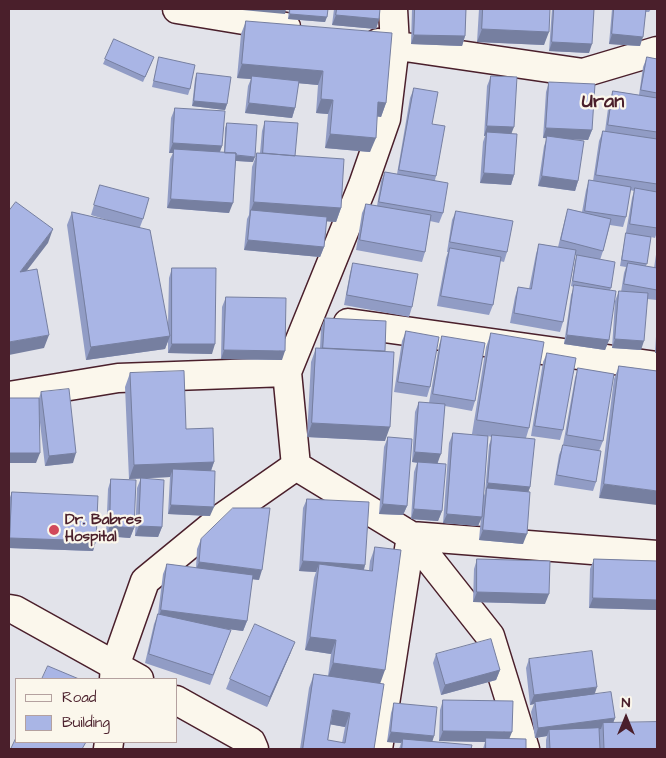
<!DOCTYPE html>
<html>
<head>
<meta charset="utf-8">
<style>
  body { margin:0 }
  #map { position:relative; width:666px; height:758px; overflow:hidden; background:#e2e3ea; font-family:"Architects Daughter",sans-serif }
  canvas { display:block }
  .frame { position:absolute; inset:0; border:10px solid #4a1f2b; pointer-events:none }
  .legend { position:absolute; left:15px; top:678px; width:162px; height:65px; box-sizing:border-box; background:#fbf7ec; border:1px solid #b4a19f; margin:0; padding:6px 9px; list-style:none; font-size:15px; color:#4a1f2b }
  .legend li { display:flex; align-items:center; gap:10px; height:25px }
  .legend b { width:25px; border:1px solid #b4a19f }
  .north { position:absolute; left:601px; top:693px; width:50px; height:50px; -webkit-text-stroke:4px #fbf7ec; paint-order:stroke; rotate:0deg; font-size:14px; font-weight:700; line-height:20px; text-align:center; color:#4a1f2b }
  .north::after { content:''; display:block; margin:auto; width:18px; height:22px; background:#4a1f2b; clip-path:polygon(50% 0,100% 100%,50% 72%,0 100%) }
</style>
</head>
<body>
<div id="map">
<canvas width="666" height="758"></canvas>
<div class="frame"></div>
<ul class="legend">
<li><b style="height:6px;background:#fbf7ec"></b>Road</li>
<li><b style="height:14px;background:#a9b5e5"></b>Building</li>
</ul>
<div class="north">N</div>
</div>
<script>
const context = document.querySelector('canvas').getContext('2d');
context.lineJoin = 'round';
function stroke(path, color, width, dash) { context.strokeStyle = color; context.lineWidth = width; context.lineCap = dash ? 'butt' : 'round'; context.setLineDash(dash || []); context.stroke(path); }
function paint(path, color) { context.fillStyle = color; context.fill(path, 'evenodd'); }
function drawText(font, color, halo, rows, align = 'center') {
  context.font = font + ' "Architects Daughter",sans-serif'; context.lineWidth = 4.5; context.setLineDash([]); context.textBaseline = 'middle'; context.strokeStyle = halo; context.fillStyle = color; for (const [text, x, y, turn = 0] of rows) {
    context.save(); context.translate(x, y); context.rotate((+turn || 0) * Math.PI / 180); context.textAlign = isNaN(turn) ? turn : align; if (halo) context.strokeText(text, 0, 0); context.fillText(text, 0, 0); context.restore();
  }
}
const street = new Path2D(`
  M177 9 286 27
  M378 43 583 73 657 51
  M348 323 657 366
  M287 372 296 466 411 536 490 636 525 749
  M9 396 118 378 287 372 363 185 386 119 395 45 393 9
  M114 679 115 666 145 581 223 517 296 466
  M108 749 109 742
  M378 749 411 536 657 555`);
const secondary = new Path2D(`
  M9 609 15 610 139 679
  M176 700 251 742 254 749`);
stroke(street, '#4a1f2b', 31);
stroke(secondary, '#4a1f2b', 31);
stroke(street, '#fbf7ec', 28);
stroke(secondary, '#fbf7ec', 28);
paint(new Path2D(`
  M289 9H328L325 22 288 19Z
  M334 9H380L379 19 376 29 332 25Z
  M412 9H466L465 36 462 46 411 44Z
  M479 9H550L544 45 477 42Z
  M552 9H594L589 53 549 51Z
  M612 9H651L649 12H646L640 46 609 44Z
  M246 21 386 103 381 117 377 116 370 152 325 148 328 114 316 113 318 85 298 83 295 108 292 118 245 113 248 86 251 79 237 78 241 34Z
  M114 39 152 62 143 82 103 64Z
  M159 57 190 89 188 95 152 87Z
  M647 57 657 59V232L655 238 651 237 646 266 654 268 657 248V300L647 299 641 350 612 348 615 301 619 291 621 292 624 273 626 267 620 266 632 198 634 191 630 190 626 217 623 227 610 225 603 251 600 260 611 288 610 290 609 340 605 350 564 344 571 295 574 287 571 286 575 261 577 255 584 257 575 255 563 322 560 332 510 323 515 297 518 287 529 289 536 254 539 244 558 247 565 219 568 209 582 212 586 190 589 180 593 181 599 141 603 131H605L609 101 613 91 639 95 643 67Z
  M197 73 227 104 225 110 192 106 195 79Z
  M491 76 512 134 514 175 511 185 480 183 483 142 485 136H484L487 86Z
  M549 82 592 130 588 140 566 139 578 181 575 191 538 186 544 146 547 138H543L546 92Z
  M414 88 432 124 436 176 435 180 443 213 439 223 430 221 425 252 422 262 356 250 362 213 366 204 377 206 381 181 385 172 397 174 410 98Z
  M175 108 222 146 220 152 224 153 225 128 227 123 253 162 236 161 229 213 167 208 170 159 173 153H169L171 118Z
  M265 121 341 208 336 222 326 221 324 247 320 257 244 250 247 219 249 215 252 167 257 153H260L262 131Z
  M100 185 143 219 140 227 168 325 169 278 172 268 212 354 168 353V341L165 349 86 360 67 225 72 212 114 222 91 215Z
  M456 211 507 252 504 262 500 261 493 305 489 315 437 306 446 258 448 252H447L452 220Z
  M353 263 412 307 409 317 344 305 350 273Z
  M226 297 282 360 221 359 222 307Z
  M325 318 384 352 385 441 307 437 311 362 316 348H320L321 328Z
  M657 320V353H655Z
  M406 331 430 387 427 397 394 392 402 341Z
  M491 333 529 428 526 438 530 487 528 492 523 544 479 540 481 517 478 526 443 523 449 443 453 433 483 436 472 434 486 347ZM488 436 492 437 489 445 485 493 483 498Z
  M442 336 475 401 472 411 445 406 438 463 442 511 438 521 411 519 414 472 417 463 412 462 415 412 419 402 429 403 439 345Z
  M547 353 563 430 560 440 531 436 543 362Z
  M619 366 657 371 599 498 614 379Z
  M578 368 603 441 599 451 563 445 575 378Z
  M130 373 186 429 214 462 211 471 210 516 168 514 170 477 129 479 125 387Z
  M41 392 73 463 45 466 39 414 36 463 39 398Z
  M388 437 407 506 403 515 379 514 384 447Z
  M563 445 596 482 593 491 554 485 559 455Z
  M141 478 162 527 158 537 135 536 137 488Z
  M111 479 134 528 130 538 106 536 108 489Z
  M12 492 96 541 93 551 9 548V500Z
  M307 499 365 565 364 570H369L370 561 375 547 380 684 374 749H300L309 688 314 674 328 676 331 654 305 650 314 578 316 572 299 571 303 508ZM330 724 345 727 342 743 328 740Z
  M201 539 259 580 252 579 247 621 243 631 222 628 231 630 210 685 145 663 154 624 158 614 163 574 167 564 196 568 197 549Z
  M477 559 545 604 473 602 474 569Z
  M594 559 657 561V610L589 608 590 569Z
  M291 652 267 707 226 689 230 679Z
  M436 654 500 670 496 680 441 695 433 663Z
  M529 659 594 694 615 718 613 723 657 749H546V740L547 736 535 738 531 712 534 704 530 705 526 668Z
  M443 700 509 739 526 749H483L485 742 439 741 440 710Z
  M394 703 434 736 432 741 471 749H399L401 743 387 742 391 713Z`), '#919cc5');
paint(new Path2D(`
  M232 9H286L285 14Z
  M290 14 327 17 325 22 288 19Z
  M336 15 379 19 376 29 332 25Z
  M482 29 549 32 544 45 477 42Z
  M612 34 643 37 640 46 609 44Z
  M414 35 465 36 462 46 411 44Z
  M552 42 592 44 589 53 549 51Z
  M242 64 323 71 318 85 252 79V76L251 79 237 78Z
  M321 99 333 100 328 114 316 113Z
  M194 101 227 104 225 110 192 106Z
  M378 102 386 103 381 117 373 116Z
  M249 103 295 108 292 118 245 113Z
  M487 126 514 127 510 137 487 132 485 136H484Z
  M546 128 592 130 588 140 543 138Z
  M330 134 376 138 370 152 325 148Z
  M173 143 222 146 218 156 174 149 173 153H169Z
  M225 155 255 157 253 162 223 160Z
  M484 173 514 175 511 185 480 183Z
  M542 176 578 181 575 191 538 186Z
  M171 199 233 203 229 213 167 208Z
  M254 202 341 208 336 222 250 216 251 210Z
  M53 229 48 243 15 286 20 272Z
  M248 240 324 247 320 257 244 250Z
  M49 335 44 348 9 355V342Z
  M567 335 609 340 605 350 564 344Z
  M170 336 165 349 86 360 91 347Z
  M615 339 644 341 641 350 612 348Z
  M172 344H215L212 354 168 353Z
  M657 346V353H655Z
  M224 350 285 351 282 360 221 359Z
  M312 423 390 427 385 441 307 437Z
  M415 452 441 454 437 464 412 462Z
  M9 453H40L36 463H9Z
  M76 453 73 463 45 466 49 456Z
  M214 462 209 476 173 469 170 477 129 479 134 465Z
  M488 483 530 487 527 496 487 488 485 493Z
  M604 484 657 491V505L599 498Z
  M383 504 407 506 403 515 379 514Z
  M171 505 214 507 210 516 168 514Z
  M414 509 442 511 438 521 411 519Z
  M447 514 482 517 478 526 443 523Z
  M110 526 134 528 130 538 106 536Z
  M139 526 162 527 158 537 135 536Z
  M483 530 527 534 523 544 479 540Z
  M10 538 96 541 93 551 9 548V540Z
  M303 561 365 565 362 575 319 564 316 572 299 571Z
  M199 562 262 570 259 580 195 572Z
  M477 592 549 594 545 604 473 602Z
  M593 598 657 600V610L589 608Z
  M161 610 247 621 243 631 158 620Z
  M310 637 336 640 331 654 305 650Z
  M295 642 291 652 267 707 270 697Z
  M333 663 385 670 380 684 328 677Z
  M500 670 496 680 441 695 445 685Z
  M597 687 594 696 535 702 534 704 530 705 534 695Z
  M333 710 350 713 345 727 328 724Z
  M615 718 611 728 603 723 601 729 549 736V730L547 736 535 738 538 728Z
  M443 731 512 732 508 742 486 738 485 742 439 741Z
  M391 732 434 736 431 746 403 739 401 743 387 742Z`), '#767fa0');
const building = new Path2D(`
  M290 9H328L327 17 290 14Z
  M337 9H380L379 19 336 15Z
  M415 9H466L465 36 414 35Z
  M483 9H550L549 32 482 29Z
  M554 9H594L592 44 552 42Z
  M614 9H646L643 37 612 34Z
  M246 21 392 33 386 103 378 102 376 138 330 134 333 100 321 99 323 71 242 64Z
  M114 39 154 57 145 77 105 59Z
  M159 57 195 65 190 89 154 81Z
  M647 57 657 59V93L641 90Z
  M197 73 231 77 227 104 194 101Z
  M252 76 299 81 295 108 249 103Z
  M491 76 517 77 514 127 487 126Z
  M549 82 595 84 592 130 546 128Z
  M414 88 438 92 432 124 445 126 436 176 399 170Z
  M613 91 657 98V132L608 125Z
  M175 108 225 111 222 146 173 143Z
  M265 121 298 123 295 156 263 153Z
  M227 123 257 125 255 157 236 155V153H225Z
  M603 131 657 139V184L596 175Z
  M487 132 517 134 514 175 484 173Z
  M547 136 584 141 578 181 542 176Z
  M174 149 236 153 233 203 171 199Z
  M257 153 344 159 341 208 254 202Z
  M385 172 448 183 443 213 379 202Z
  M589 180 631 187 626 217 585 211Z
  M100 185 149 198 143 219 94 205Z
  M635 188 657 192V228L630 224Z
  M16 202 53 229 20 272 37 269 49 335 9 342V211Z
  M366 204 431 215 425 252 360 240Z
  M568 209 611 219 603 251 561 240Z
  M251 210 327 217 324 247 248 240Z
  M456 211 513 221 507 252 450 242Z
  M72 212 150 230 170 336 91 347Z
  M626 233 651 237 647 264 622 260Z
  M539 244 576 250 563 322 514 313 518 287 531 289Z
  M450 248 501 257 493 305 441 296Z
  M577 255 615 262 611 288 573 281Z
  M353 263 418 274 412 307 347 295Z
  M628 263 657 268V290L624 284Z
  M172 268H216L215 344H172Z
  M574 285 616 291 609 340 567 335Z
  M619 291 648 293 644 341 615 339Z
  M226 297 286 298 285 351 224 350Z
  M325 318 386 321 385 351 323 348Z
  M406 331 439 337 430 387 398 382Z
  M491 333 544 342 529 428 477 420Z
  M442 336 485 343 475 401 433 394Z
  M316 348 394 352 390 427 312 423Z
  M547 353 576 358 563 430 535 426Z
  M619 366 657 371V491L604 484Z
  M578 368 614 374 603 441 567 435Z
  M184 371 186 429 213 428 214 462 134 465 130 373Z
  M69 389 76 453 49 456 41 392Z
  M9 398H39L40 453H9Z
  M419 402 445 404 441 454 415 452Z
  M453 433 488 436 482 517 447 514Z
  M492 435 535 439 530 487 488 483Z
  M388 437 412 439 407 506 383 504Z
  M563 445 601 451 596 482 557 475Z
  M418 462 446 464 442 511 414 509Z
  M173 469 215 471 214 507 171 505Z
  M141 478 164 480 162 527 139 526Z
  M111 479 136 480 134 528 110 526Z
  M487 488 530 492 527 534 483 530Z
  M12 492 98 496 96 541 10 538Z
  M307 499 369 502 365 565 303 561Z
  M233 508H270L262 570 199 562 201 539Z
  M375 547 401 550 385 670 333 663 336 640 310 637 319 564 372 571Z
  M477 559 550 561 549 594 477 592Z
  M594 559 657 561V600L593 598Z
  M167 564 253 575 247 621 161 610Z
  M158 614 231 630 213 675 149 654Z
  M255 624 295 642 270 697 230 679Z
  M491 639 500 670 445 685 436 654Z
  M592 651 597 687 534 695 529 659Z
  M48 666 79 679H42Z
  M314 674 384 684 374 749H303ZM333 710 350 713 345 743 328 740Z
  M611 692 615 718 538 728 535 702Z
  M443 700 513 701 512 732 443 731Z
  M394 703 437 707 434 736 391 732Z
  M657 722V749H604L603 723Z
  M599 728 600 749H550L549 730Z
  M16 738V742H86L82 749H11Z
  M486 738 526 739V749H486Z
  M403 739 472 745 471 749H402Z`);
paint(building, '#a9b5e5');
stroke(building, '#767fa0', 1);
for (const [x, y, r, color] of [
  [54,530,6,"#d1495b"]
]) { const dot = new Path2D(); dot.arc(x, y, r, 0, 2 * Math.PI); context.fillStyle = color; context.fill(dot); stroke(dot, '#fbf7ec', 2); }
drawText('bold 15px', '#4a1f2b', '#fbf7ec', [
  ["Dr. Babres",65,521],
  ["Hospital",65,538]
], 'left');
drawText('bold 20px', '#4a1f2b', '#fbf7ec', [
  ["Uran",603,103]
]);
</script>
</body>
</html>
